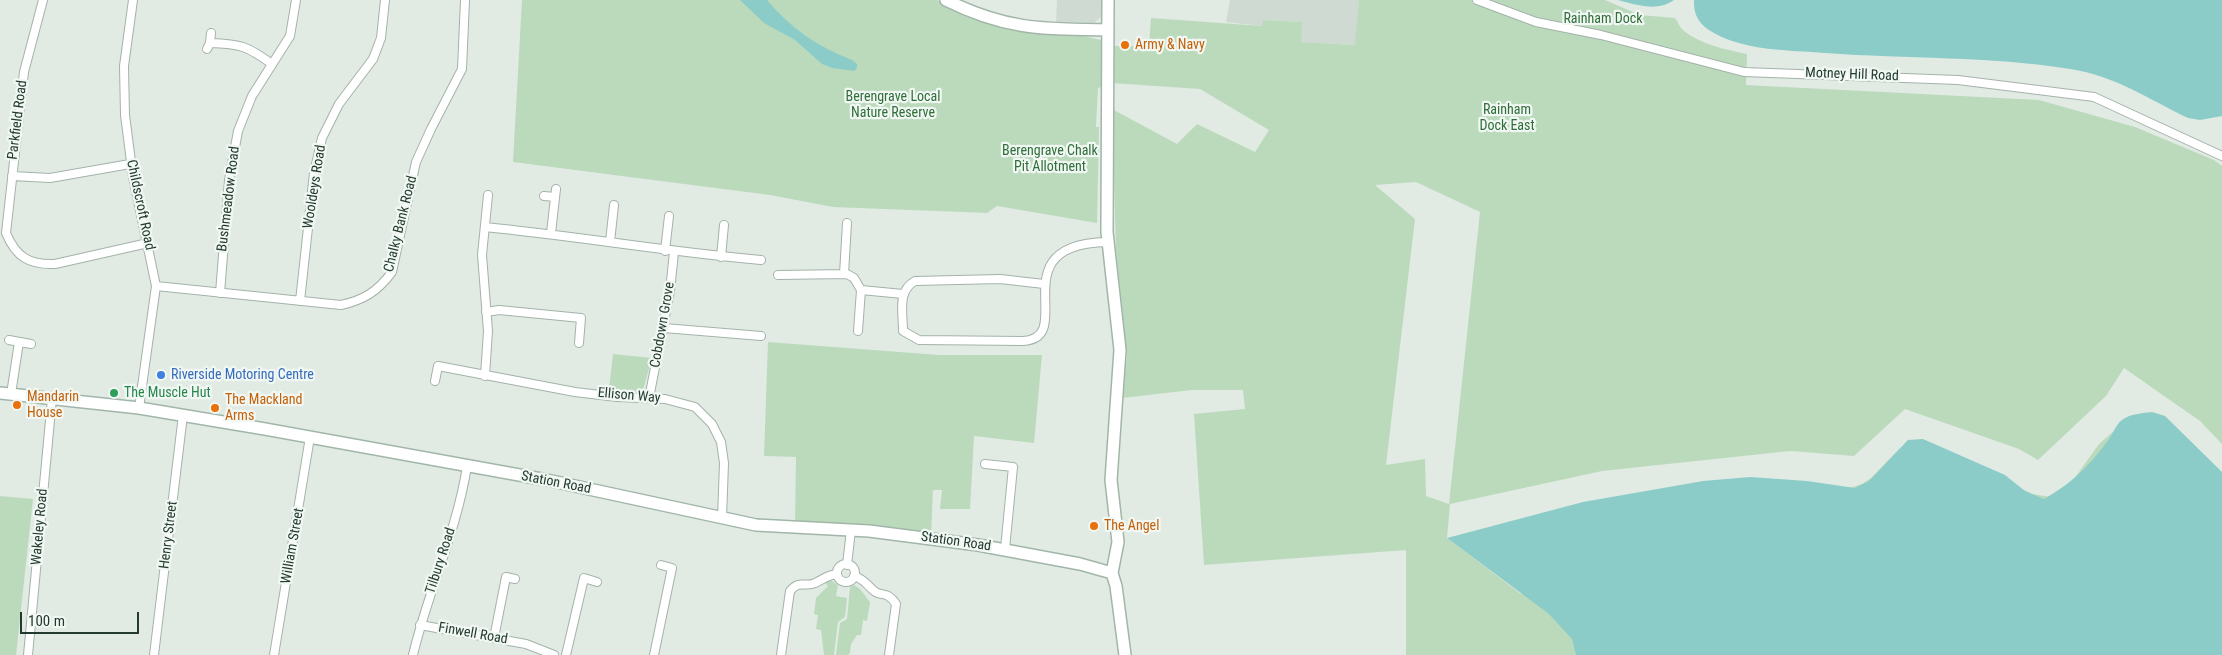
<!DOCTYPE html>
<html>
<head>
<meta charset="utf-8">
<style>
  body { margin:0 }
  #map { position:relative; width:2222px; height:655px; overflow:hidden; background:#e1ebe4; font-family:"Roboto Condensed",sans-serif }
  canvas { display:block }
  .scale { position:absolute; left:20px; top:612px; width:119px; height:22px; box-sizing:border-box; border:2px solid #233a2e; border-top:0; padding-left:6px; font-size:15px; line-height:18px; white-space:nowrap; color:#233a2e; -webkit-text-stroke:4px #f1f7f3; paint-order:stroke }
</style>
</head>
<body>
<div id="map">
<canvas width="2222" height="655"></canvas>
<div class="scale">100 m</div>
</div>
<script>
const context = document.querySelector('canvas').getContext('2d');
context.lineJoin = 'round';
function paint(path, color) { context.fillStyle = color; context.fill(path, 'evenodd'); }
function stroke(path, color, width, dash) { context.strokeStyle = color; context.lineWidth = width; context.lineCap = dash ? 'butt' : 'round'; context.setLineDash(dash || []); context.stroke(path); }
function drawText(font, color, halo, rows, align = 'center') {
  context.font = font + ' "Roboto Condensed",sans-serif'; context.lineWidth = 4.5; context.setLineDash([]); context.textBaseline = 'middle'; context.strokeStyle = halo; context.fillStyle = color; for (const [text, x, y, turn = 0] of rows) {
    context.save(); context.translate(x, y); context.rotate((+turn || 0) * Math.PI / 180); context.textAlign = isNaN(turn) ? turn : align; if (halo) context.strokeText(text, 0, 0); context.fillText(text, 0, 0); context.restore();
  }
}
paint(new Path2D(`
  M1057 0H1102L1101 17 1093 24H1056Z
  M1230 0H1359L1356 45 1300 42 1302 22 1263 20 1262 26 1226 22Z`), '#cfdad3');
paint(new Path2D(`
  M522 0H937L965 16 1006 28 1044 35 1071 33 1101 40V87L1098 88 1096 127H1099L1097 223 997 206 987 213 833 207 770 195 513 162Z
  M1359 0H1605L1640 15 1675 18C1678 22 1680 28 1684 31 1700 44 1727 50 1747 54L1746 85 2039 100 2135 127 2214 160 2222 166V444L2200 421 2124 368 2106 396 2038 460 2019 449 1905 409 1854 456 1790 451 1602 471 1450 504 1447 538 1521 594 1862 484 1871 478 1900 448 1992 473 2032 494 2051 497 2069 486 2099 444 2122 424 2222 655H1577L1574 643 1576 655H1406V550L1204 565 1194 414 1245 409 1243 390H1192L1122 398 1127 356 1116 249 1112 109 1177 144 1197 124 1255 152 1269 130 1200 89 1111 83 1112 46H1149L1151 18 1262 26 1263 20 1302 22 1301 42 1355 45ZM1416 182 1480 212 1449 504 1426 496 1425 459 1386 465 1415 219 1375 185Z
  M768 342 939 355H1042L1034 443 974 436 970 509H940L942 490H933L931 536 795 522 796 457 764 456Z
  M613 354 652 358 643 390 640 392 609 389Z
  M0 496 33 499 16 655H0Z
  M830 580 838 585 836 596 847 598 845 617 838 622 834 655H824L821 630 816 629 818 615 814 614 816 598 828 586 825 583Z
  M854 585 860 589 870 602 867 621 863 620 861 635H857L851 644 850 653 848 655H836L840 623 847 619 850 587Z`), '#bbdabc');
paint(new Path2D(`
  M740 0H767C790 28 818 47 852 60L857 64V68L854 71 832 68 822 64 795 40 764 23Z
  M1618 0H1674C1657 12 1637 5 1618 0Z
  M1694 0H2222V116L2200 120 2188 118C2148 99 2116 76 2070 69 1989 56 1907 59 1825 53 1789 50 1746 51 1714 33 1700 26 1693 15 1694 0Z
  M2152 412 2165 416 2222 472V655H1576L1572 639 1549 614 1447 538 1583 502 1703 481 1750 477 1807 481 1855 488 1869 481 1908 440 1923 439 2005 475 2025 491 2044 499C2072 483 2087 468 2107 442 2112 436 2116 424 2122 420 2130 414 2142 413 2152 412Z`), '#8cccc8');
const street = new Path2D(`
  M43 0 24 72 6 233C16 257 29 265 55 264L148 243
  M133 0 124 66 125 115 133 177 156 286 139 408
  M1477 0 1536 22 1601 35 1744 72 1958 80 2094 97 2222 156
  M210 43C241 44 247 46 272 64
  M207 49 210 43 211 33
  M12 176 50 178 130 164
  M544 196 555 197
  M485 227C577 236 668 252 761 260
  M551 233 556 189
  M610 242 614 205
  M665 251 669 216
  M721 257 724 225
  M844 274 847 223
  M778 275 847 274 854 278 861 290 903 294
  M1044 284 1000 279 915 281C897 291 903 312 903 331L919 340 1023 341C1079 338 998 244 1107 242
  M156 286 341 305C364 300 378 291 392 272L416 162 431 129 462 69 465 0
  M220 293 229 180 238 131 252 96 290 36 296 0
  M300 301 314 173 322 138 339 104 373 59 381 38 385 0
  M486 312 499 310 581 318 579 343
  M664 328 761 336
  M858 331 861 290
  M9 340 31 344
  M485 376 488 331 482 255 488 195
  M435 381 438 366 575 392 617 397 665 399 695 407 712 424 721 442 724 463 722 518
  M11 394 19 342
  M649 398 670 291 674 252
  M985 464 1013 467 1005 549
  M837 573a9 9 0 1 1 18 0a9 9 0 1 1-18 0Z
  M847 565 851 530
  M854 576C864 579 866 584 873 590 881 598 886 589 896 604L889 655
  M420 625 526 644 554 655
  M494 638 506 577 515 579
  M28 655 52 399
  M154 655 183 415
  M274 655 310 437
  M413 655C428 591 457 531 467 466
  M566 655 584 578 597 582
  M654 655 672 568 661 565
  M781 655 790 591C800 579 805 588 815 583 824 579 827 575 837 574`);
const secondary = new Path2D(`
  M946 0C1006 30 1043 29 1107 30
  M1108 0 1107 232 1120 350 1111 480 1118 542 1112 573
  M0 393 139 408 265 429 547 480 756 525 869 531 978 545 1080 564 1112 573
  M1112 573 1116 586 1125 655`);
stroke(street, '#a4b2aa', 10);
stroke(secondary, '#a1b6a9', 14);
stroke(street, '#fff', 8);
stroke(secondary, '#fff', 11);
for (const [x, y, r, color] of [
  [1125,45,5,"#e8710a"],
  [161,375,5,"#3f7fe0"],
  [114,393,5,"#2e9e5b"],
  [17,405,5,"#e8710a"],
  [215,408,5,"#e8710a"],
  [1094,526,5,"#e8710a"]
]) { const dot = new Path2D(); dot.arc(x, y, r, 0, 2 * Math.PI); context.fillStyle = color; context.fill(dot); stroke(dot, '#f1f7f3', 2); }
drawText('14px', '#2f6e39', '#f1f7f3', [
  ["Rainham Dock",1603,19],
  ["Berengrave Local",893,97],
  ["Nature Reserve",893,113],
  ["Rainham",1507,110],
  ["Dock East",1507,126],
  ["Berengrave Chalk",1050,151],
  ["Pit Allotment",1050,167]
]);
drawText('14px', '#c56008', '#f1f7f3', [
  ["Army & Navy",1135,45],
  ["Mandarin",27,397],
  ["House",27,413],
  ["The Mackland",225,400],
  ["Arms",225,416],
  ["The Angel",1104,526]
], 'left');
drawText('14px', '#233a2e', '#f1f7f3', [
  ["Motney Hill Road",1852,75,2],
  ["Parkfield Road",18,120,-83],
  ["Wooldeys Road",315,187,-81],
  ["Bushmeadow Road",229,199,-83],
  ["Childscroft Road",140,205,78],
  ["Chalky Bank Road",401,224,-76],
  ["Cobdown Grove",663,325,-80],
  ["Ellison Way",629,396,5],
  ["Station Road",556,483,11],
  ["Wakeley Road",40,527,-85],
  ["Henry Street",169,535,-83],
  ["Station Road",956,542,8],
  ["William Street",293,546,-80],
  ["Tilbury Road",441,561,-72],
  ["Finwell Road",473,634,10]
]);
drawText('14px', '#366cbe', '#f1f7f3', [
  ["Riverside Motoring Centre",171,375]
], 'left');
drawText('14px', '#27864d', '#f1f7f3', [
  ["The Muscle Hut",124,393]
], 'left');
</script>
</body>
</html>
